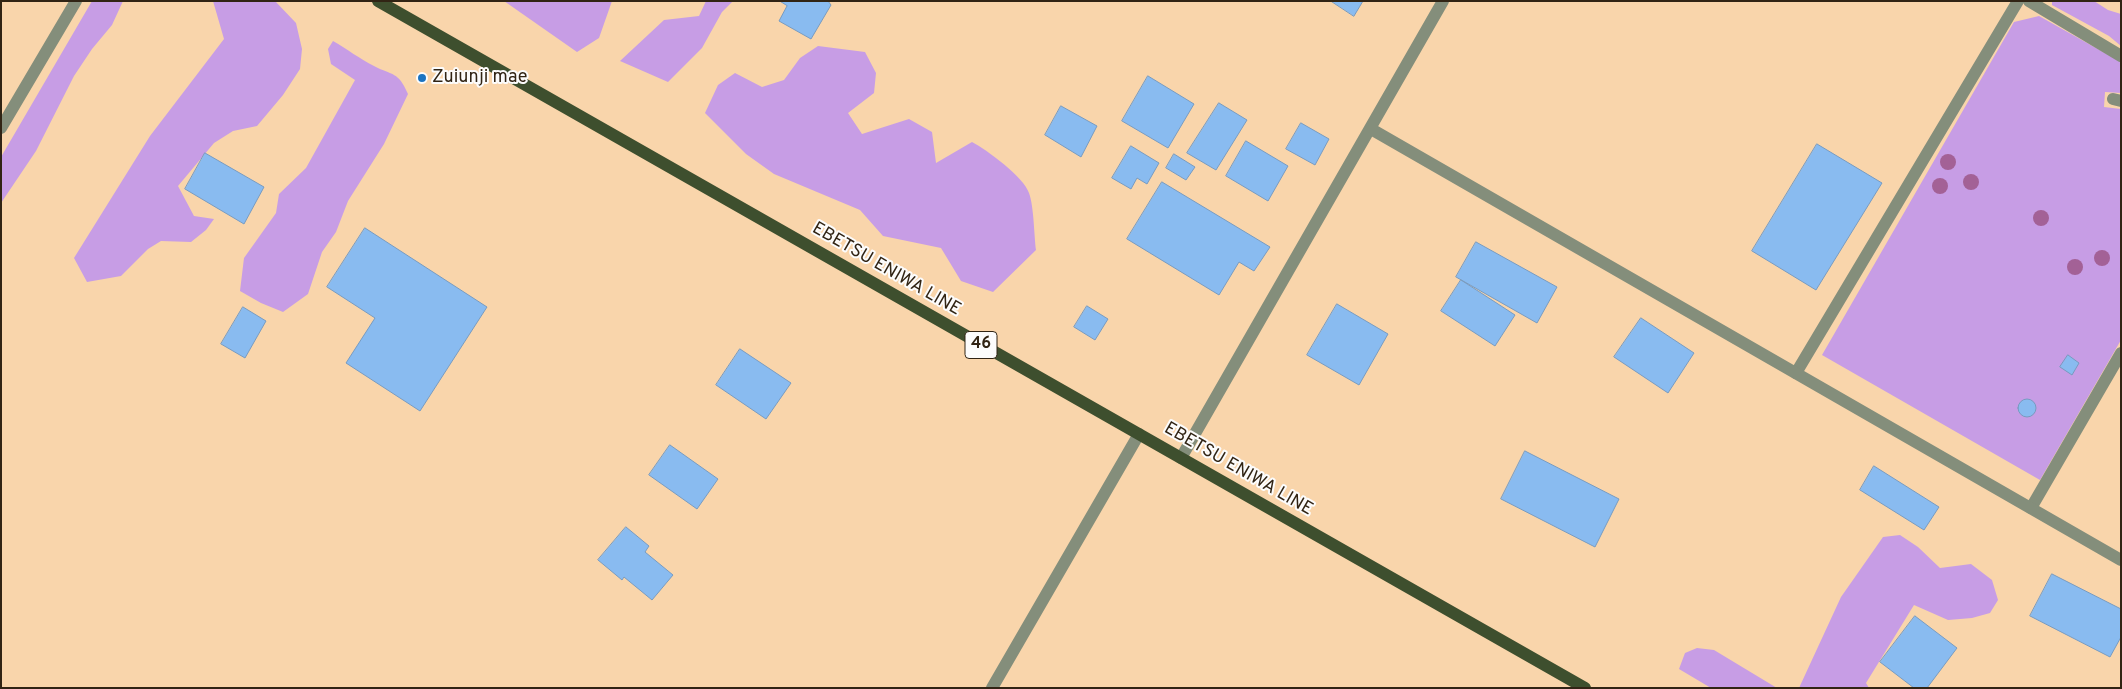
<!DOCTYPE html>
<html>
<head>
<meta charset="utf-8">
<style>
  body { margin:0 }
  #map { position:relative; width:2122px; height:689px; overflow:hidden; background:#f9d5ab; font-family:Overpass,sans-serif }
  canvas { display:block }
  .frame { position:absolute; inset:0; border:2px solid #312414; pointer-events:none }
</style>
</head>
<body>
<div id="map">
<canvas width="2122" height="689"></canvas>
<div class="frame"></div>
</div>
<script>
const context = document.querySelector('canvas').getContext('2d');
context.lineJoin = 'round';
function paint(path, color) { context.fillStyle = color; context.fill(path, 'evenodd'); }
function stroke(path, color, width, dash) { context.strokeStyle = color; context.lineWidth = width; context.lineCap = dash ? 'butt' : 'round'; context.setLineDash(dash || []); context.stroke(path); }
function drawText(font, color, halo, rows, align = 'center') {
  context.font = font + ' Overpass,sans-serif'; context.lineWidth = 4; context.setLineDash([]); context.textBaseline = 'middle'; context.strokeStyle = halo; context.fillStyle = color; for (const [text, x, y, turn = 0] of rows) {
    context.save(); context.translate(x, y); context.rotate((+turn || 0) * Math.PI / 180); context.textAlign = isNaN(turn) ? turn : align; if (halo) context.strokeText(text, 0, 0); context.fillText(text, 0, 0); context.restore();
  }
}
paint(new Path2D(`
  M92 1H123L112 25 92 49 74 76 36 151 1 203V157Z
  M213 1H275L296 23 302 49 300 69 283 95 257 126 233 131 214 143 178 186 194 216 214 219 206 230 191 242 161 241 148 249 121 276 87 282 74 258 150 136 224 39Z
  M504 1H612L599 38 577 52Z
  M706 1H733L722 12 702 48 668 82 620 61 664 20 699 16Z
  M2052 1H2094L2108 10 2121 14V46L2109 36 2052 5Z
  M2039 16 2121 62V93L2105 92 2104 107 2121 109V340L2040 480 1822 355 2014 22Z
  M333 41C347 49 360 59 374 66 393 76 398 71 408 94L384 144 348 201 336 232 322 252 308 294 283 312 261 303 240 291 244 258 276 213 279 194 306 168 355 80 331 64 328 49Z
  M818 46 865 52 876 73 874 93 848 113 862 134 909 119 932 132 936 163 972 142C987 150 1024 177 1029 193 1034 207 1034 234 1036 250L993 292 961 281 941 248 883 236 860 210 774 174 746 154 705 113 718 85 735 73 762 87 784 80 800 58Z
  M1900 535 1918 547 1940 568 1971 564 1992 580 1998 600 1990 613 1972 618 1948 620 1914 605 1866 683 1869 688H1799L1841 597 1883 537Z
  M1697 648 1714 650 1777 688H1711L1679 669 1685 653Z`), '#c79de5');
const building = new Path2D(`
  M780 1H828L831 5 811 39 779 21 787 6Z
  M1331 1H1363L1354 16Z
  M1148 76 1194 104 1168 148 1122 121Z
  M1219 103 1247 120 1216 170 1187 153Z
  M1061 106 1097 126 1081 157 1045 135Z
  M1301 123 1329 139 1315 165 1286 149Z
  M1246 141 1288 166 1268 201 1226 176Z
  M1817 144 1882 183 1816 290 1752 251Z
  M1131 146 1159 163 1147 184 1137 178 1131 189 1112 178Z
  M205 153 264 187 244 224 185 189Z
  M1174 154 1195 167 1186 180 1166 168Z
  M1162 182 1270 247 1254 271 1239 262 1219 295 1127 239Z
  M365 228 487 307 420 411 346 363 375 318 327 287Z
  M1476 242 1557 287 1537 323 1456 277Z
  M1461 280 1515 315 1495 346 1441 311Z
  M1337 304 1388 334 1359 385 1307 355Z
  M1087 306 1108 319 1095 340 1074 327Z
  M243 307 266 321 245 358 221 344Z
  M1641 318 1694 353 1668 393 1614 357Z
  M740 349 791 383 766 419 716 385Z
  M2068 355 2079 363 2072 375 2060 367Z
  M2018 408a9 9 0 1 1 18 0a9 9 0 1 1-18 0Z
  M670 445 718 479 697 509 649 475Z
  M1525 451 1619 499 1595 547 1501 499Z
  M1874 466 1939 507 1924 530 1860 490Z
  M626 527 649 546 645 552 673 575 652 600 624 577 622 580 598 560Z
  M2052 574 2121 609V637L2110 657 2030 616Z
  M1915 616 1957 648 1927 688H1914L1880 662Z`);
paint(building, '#89bbf0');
stroke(building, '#789bc0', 1);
stroke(new Path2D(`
  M2029 1 2121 56
  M2113 99 2121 101
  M1796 373 2018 1
  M2031 508 2121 353
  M992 688 1139 434`), '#848e7b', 12);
stroke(new Path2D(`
  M1 128 76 1
  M1371 129 2121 560
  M1181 458 1443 1`), '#848e7b', 12);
stroke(new Path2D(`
  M378 1 1585 688`), '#3e4f2e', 12);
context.fillStyle = '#a36196';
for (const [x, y] of [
  [1948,162],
  [1971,182],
  [1940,186],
  [2041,218],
  [2102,258],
  [2075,267]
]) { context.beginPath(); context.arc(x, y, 8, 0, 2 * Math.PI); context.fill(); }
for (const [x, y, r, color] of [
  [422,78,5,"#1a73c1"]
]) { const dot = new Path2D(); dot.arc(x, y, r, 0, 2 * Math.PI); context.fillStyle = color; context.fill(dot); stroke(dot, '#fcfcfc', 2); }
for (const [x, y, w] of [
  [981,345,32]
]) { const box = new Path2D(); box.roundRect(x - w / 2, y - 13.5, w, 27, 4); context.fillStyle = '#fcfcfc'; context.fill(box); stroke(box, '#312414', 1); }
drawText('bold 16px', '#312414', null, [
  ["46",981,345]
]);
drawText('18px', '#312414', '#fcfcfc', [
  ["Zuiunji mae",432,78]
], 'left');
drawText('18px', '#312414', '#fcfcfc', [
  ["EBETSU ENIWA LINE",886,270,30],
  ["EBETSU ENIWA LINE",1238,470,30]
]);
</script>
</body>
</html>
